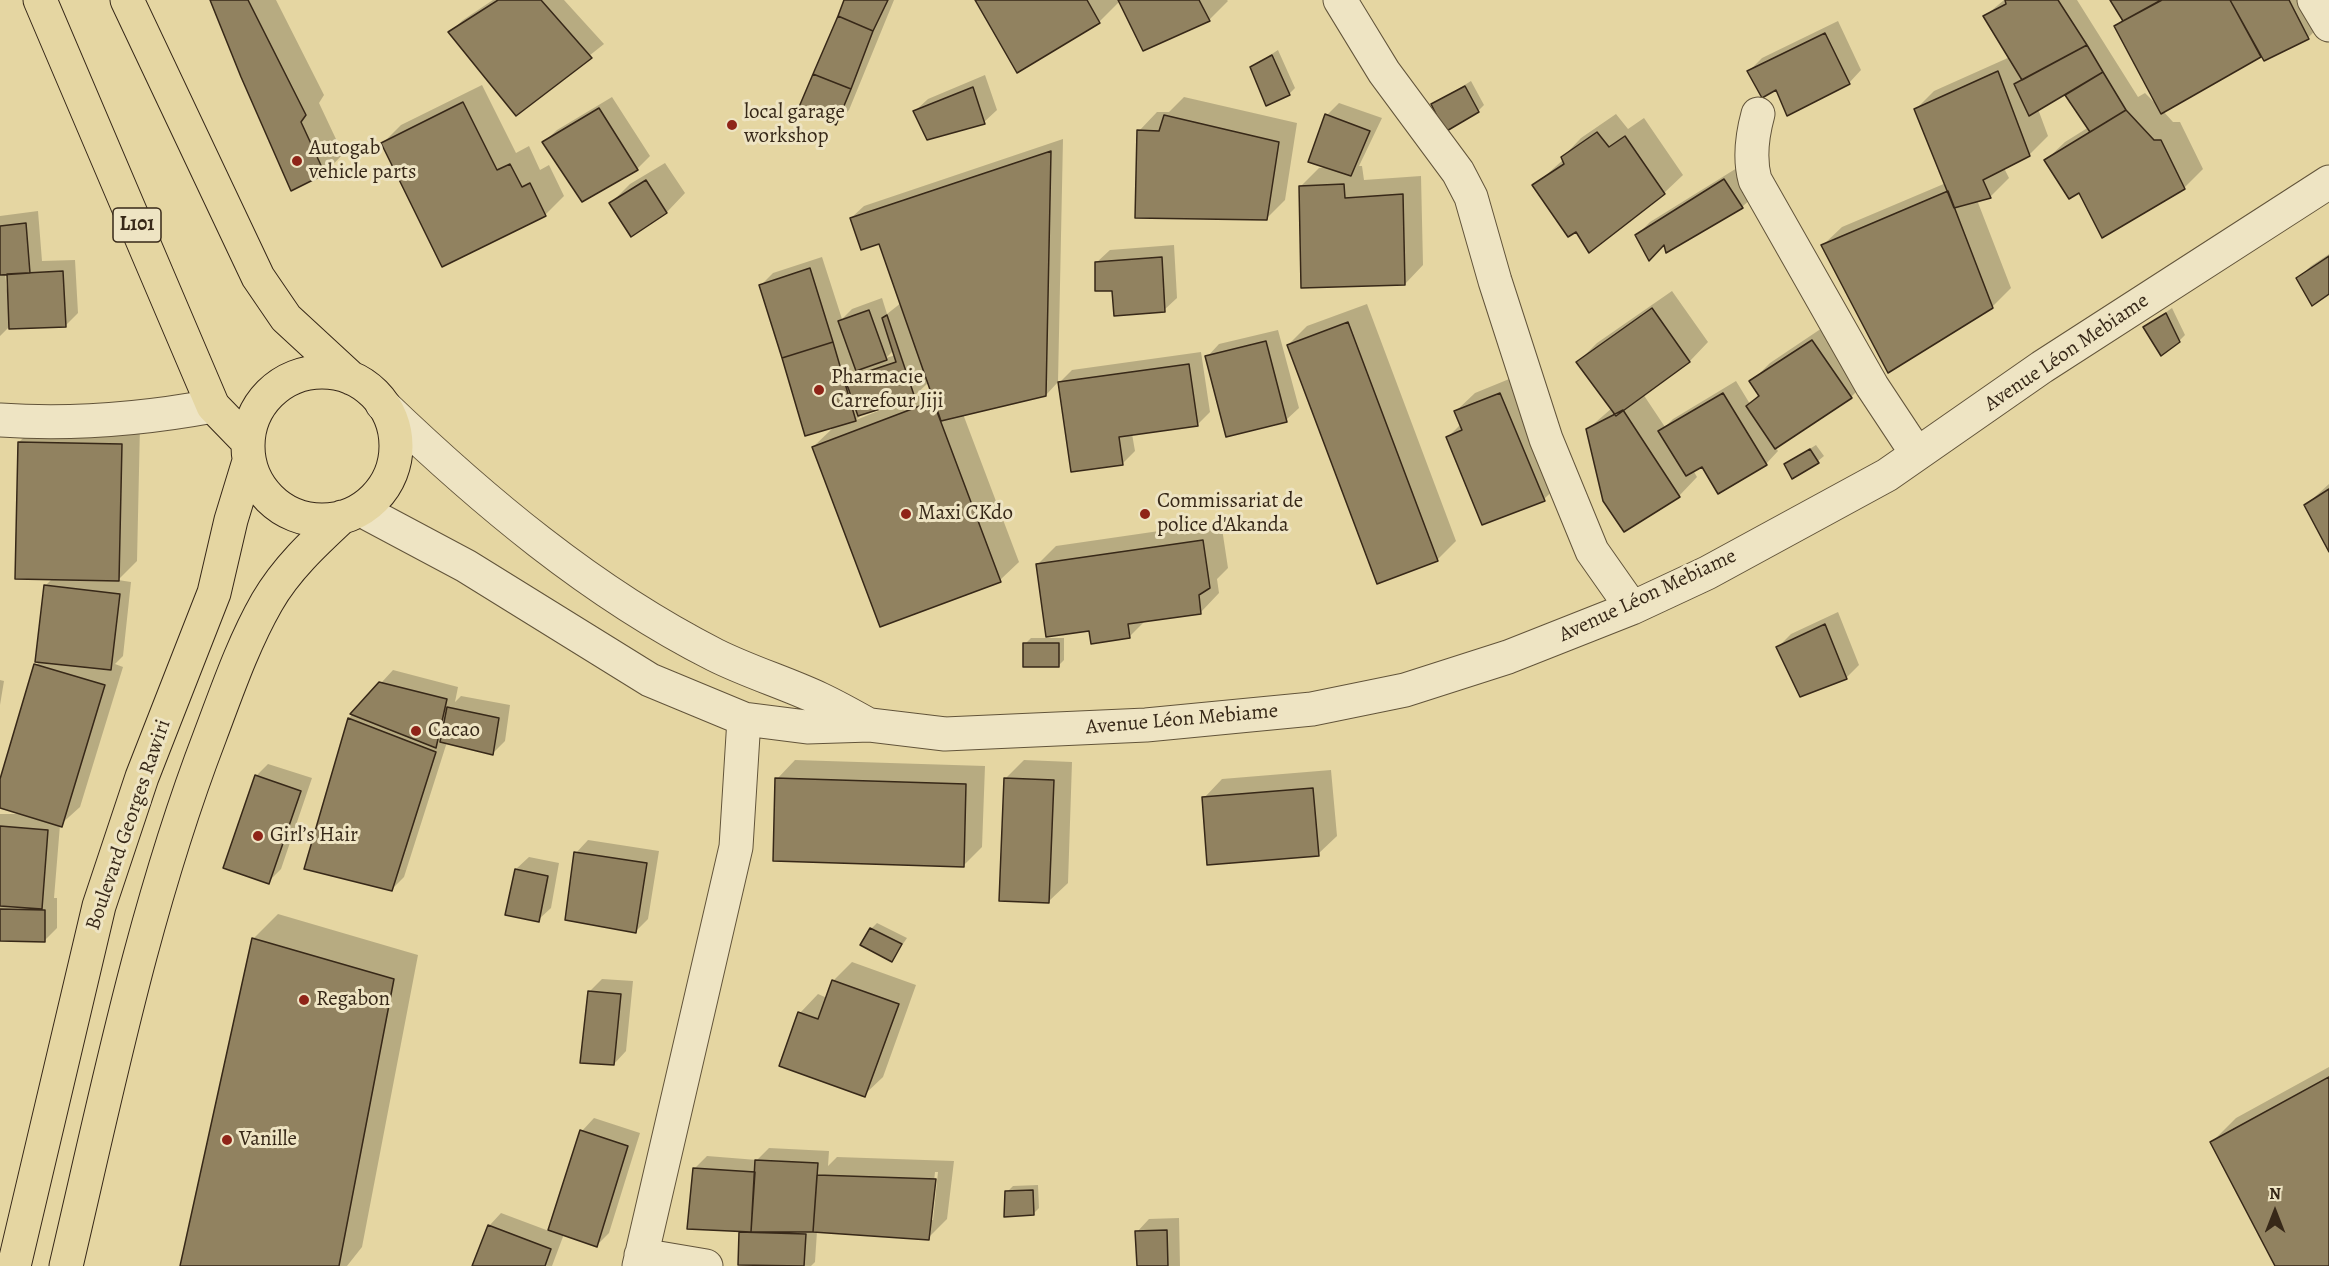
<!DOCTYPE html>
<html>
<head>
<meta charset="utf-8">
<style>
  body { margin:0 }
  #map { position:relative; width:2329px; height:1266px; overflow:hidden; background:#e5d6a2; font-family:Alegreya,serif }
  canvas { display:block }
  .north { position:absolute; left:2245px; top:1182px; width:60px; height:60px; -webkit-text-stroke:4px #eee4c3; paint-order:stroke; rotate:0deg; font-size:16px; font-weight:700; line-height:24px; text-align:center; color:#372818 }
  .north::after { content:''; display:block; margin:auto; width:21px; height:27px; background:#372818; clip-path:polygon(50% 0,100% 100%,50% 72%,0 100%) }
</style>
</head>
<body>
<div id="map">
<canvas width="2329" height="1266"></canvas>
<div class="north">N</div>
</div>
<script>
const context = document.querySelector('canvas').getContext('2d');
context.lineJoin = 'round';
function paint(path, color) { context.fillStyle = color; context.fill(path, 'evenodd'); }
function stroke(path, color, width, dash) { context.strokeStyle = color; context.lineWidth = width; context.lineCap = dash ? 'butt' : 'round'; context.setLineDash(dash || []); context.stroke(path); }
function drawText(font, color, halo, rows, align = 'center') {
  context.font = font + ' Alegreya,serif'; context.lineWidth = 6; context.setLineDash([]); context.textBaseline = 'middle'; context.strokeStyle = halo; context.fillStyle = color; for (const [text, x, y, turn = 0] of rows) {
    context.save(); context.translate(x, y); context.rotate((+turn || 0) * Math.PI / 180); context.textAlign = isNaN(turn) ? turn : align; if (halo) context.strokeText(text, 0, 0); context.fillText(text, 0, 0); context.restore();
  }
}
paint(new Path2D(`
  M212 0H276L324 95 319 103 343 154 325 173 292 189Z
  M493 0H564L604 44 516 114 450 32 463 20Z
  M845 0H894L849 110 836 123Z
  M977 0H1227L1228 1 1209 20 1120 1 1099 22Z
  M2004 0H2077L2138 97 2145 93 2158 106 2116 26 2123 19 2111 0H2317L2326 19 2308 38 2262 55 2163 111 2173 122H2180L2203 169 2184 188 2079 191 2046 160 2065 142 2089 127 2066 93 2038 109 2048 136 2029 155 2004 168 2009 178 1990 197 1977 200 2011 288 1992 307 1823 245 1842 227 1946 183 1916 109 1934 91 2010 57 1985 16Z
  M1838 21 1861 70 1849 83 1777 88 1749 71 1762 58Z
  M1278 50 1295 88 1289 94 1252 67Z
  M985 75 997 110 984 122 927 139 915 111 928 99Z
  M1471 81 1484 105 1478 111 1433 105Z
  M482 85 516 153 529 146 540 170 549 165 564 196 545 215 443 265 382 144 401 125Z
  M612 97 650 156 637 169 583 200 544 142 557 130Z
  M1184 97 1297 123 1285 200 1266 219 1139 131 1157 112H1169Z
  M1339 103 1382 118 1359 166H1362L1364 180 1421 176 1423 265 1405 284 1300 187 1319 168 1329 167 1327 115Z
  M1616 114 1628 129 1644 118 1683 175 1664 193 1577 230 1534 186 1564 159 1563 157 1581 138Z
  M1063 139 1058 382 1046 395 963 414 1019 562 1000 580 813 447 835 426 761 285 773 273 822 257 842 319 852 309 882 298 887 314 901 303 880 242 851 218 864 206ZM894 350 896 355 886 358ZM929 382 932 391 912 398ZM882 407 883 409 856 420 862 414Z
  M665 163 685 193 667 212 632 234 611 203 630 184Z
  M1737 168 1755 195 1742 207 1665 242 1637 235 1650 222Z
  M38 211 42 261 75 260 78 313 65 326 11 325 0 336V216ZM8 272 9 291H7L5 273Z
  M1174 245 1177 298 1164 310 1097 262 1110 250Z
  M2329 254V292L2298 278 2311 266Z
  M1672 291 1708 342 1690 361 1643 394 1665 427 1673 419 1736 381 1750 404 1759 394 1751 382 1770 363 1831 322 1869 379 1851 397 1775 447 1778 451 1766 464 1703 465 1693 470 1697 477 1679 496 1588 429 1612 408 1578 362 1597 343Z
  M1367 304 1456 541 1437 560 1288 345 1307 326Z
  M2172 308 2185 335 2179 341 2145 327Z
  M1278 330 1299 408 1286 420 1207 357 1219 344Z
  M1201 352 1210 412 1197 425 1132 434 1135 451 1122 464 1059 383 1072 370Z
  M1519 375 1563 481 1544 499 1482 523 1448 437 1461 424 1456 411 1475 393Z
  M38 424 140 426 137 561 118 580 131 582 123 656 115 664 123 667 80 807 60 825 54 898H57V928L44 941 0 940V814H24L0 807V784L36 665 40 661 45 586 53 578 19 442Z
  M1816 445 1824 456 1818 461 1786 464Z
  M2329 484V549L2306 505Z
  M1221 522 1228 568 1217 579 1219 593 1201 612 1146 620 1129 637 1091 629 1037 565 1056 546Z
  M1838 612 1859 665 1846 678 1778 647 1791 634Z
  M1031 638H1064V660L1058 666 1025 644Z
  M393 670 458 687 455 702 461 696 510 705 505 741 493 753 447 742 404 877 392 889 306 868 349 718Z
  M0 680 4 681 0 705Z
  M795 760 985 766 982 847 963 866 777 779Z
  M1024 760 1072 762 1068 883 1049 901 1005 779Z
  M268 764 312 778 281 869 268 882 256 776Z
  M1331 770 1337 836 1318 854 1204 798 1222 779Z
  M588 840 659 851 648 919 635 932 576 853Z
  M529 857 559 863 551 908 538 920 507 914 516 869Z
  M278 914 418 955 362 1247 347 1266H182L254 938Z
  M877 923 907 938 892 960 871 929Z
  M852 962 916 985 883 1077 864 1095 800 1013 818 994 827 998 833 981Z
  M602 979 633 981 626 1051 614 1064 590 991Z
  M2329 1067V1266H2276L2212 1142 2236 1118Z
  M594 1118 640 1133 609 1233 597 1245 564 1234 552 1266H473L489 1226 501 1213 549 1231 582 1131Z
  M769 1148 829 1151 828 1166 837 1157 954 1161 947 1219 928 1238 817 1231 815 1262 811 1266 740 1264 741 1231 694 1169 707 1156 757 1160ZM935 1172H938L933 1220H930Z
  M1038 1185 1039 1208 1033 1214 1007 1192 1013 1186Z
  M1179 1218 1180 1266H1138L1137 1232 1149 1219Z`), '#0003');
const building = new Path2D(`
  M210 0H248L306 115 301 122 325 174 291 191 241 77Z
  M498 0H541L592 58 516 116 448 32Z
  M844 0H888L873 31 838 16Z
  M975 0H1087L1100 23 1017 73Z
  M1118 0H1199L1210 21 1143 51Z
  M2005 0H2058L2087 45 2022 80 1983 16 2006 4Z
  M2110 0H2162L2123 21Z
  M2161 0H2230L2261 57 2161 114 2114 26Z
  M2230 0H2289L2309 39 2264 61Z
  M838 16 873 31 851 89 813 74Z
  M1825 33 1850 84 1787 116 1776 90 1762 98 1747 71Z
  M2087 45 2103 72 2029 116 2014 84Z
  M1272 55 1290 95 1266 106 1250 67Z
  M1998 71 2030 156 1983 180 1991 198 1954 208 1914 109Z
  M2103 72 2126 110 2090 132 2065 95Z
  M813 74 851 89 836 125 799 107Z
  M1465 86 1479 112 1445 132 1431 104Z
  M973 87 985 124 927 140 913 111Z
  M463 102 497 170 510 164 522 187 530 183 546 216 442 267 381 143Z
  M599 108 638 170 582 202 542 142Z
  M2126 110 2154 140H2161L2185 189 2102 238 2079 193 2069 199 2044 160Z
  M1325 114 1370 131 1351 176 1308 162Z
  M1164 115 1279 142 1267 220 1135 218 1137 130 1159 131Z
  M1597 132 1609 147 1625 136 1665 194 1589 253 1576 232 1568 237 1532 185 1564 164 1561 157Z
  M1051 151 1046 396 941 421 879 244 861 250 850 218Z
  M1724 179 1743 208 1666 253 1664 245 1649 261 1635 235Z
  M646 180 667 213 631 237 609 203Z
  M1344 184 1345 198 1403 194 1405 285 1301 288 1299 186Z
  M1948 191 1993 308 1888 373 1821 245Z
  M26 223 30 273 0 275V226Z
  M2329 256V294L2312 306 2296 278Z
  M1162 257 1165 312 1114 316 1112 291H1095V262Z
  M810 268 833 342 782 358 759 285Z
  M63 271 66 327 9 329 7 274Z
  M1652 308 1690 362 1616 416 1576 362Z
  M869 310 887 360 856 371 838 321Z
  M2166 313 2180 342 2161 356 2143 327Z
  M887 315 915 398 858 416 845 379 896 362 882 318Z
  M1348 322 1438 561 1377 584 1287 345Z
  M1812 340 1852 398 1775 449 1746 406 1759 396 1749 381Z
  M1266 341 1287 422 1226 437 1205 356Z
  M833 342 856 421 805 436 782 358Z
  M1189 364 1198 426 1119 437 1123 465 1071 472 1058 382Z
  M1500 393 1545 501 1482 525 1446 437 1462 430 1454 411Z
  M1723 393 1767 465 1718 494 1702 467 1686 476 1658 431Z
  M933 401 1001 582 880 627 812 447Z
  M1623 410 1680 497 1624 532 1603 501 1586 429Z
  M18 442 122 444 119 581 15 579Z
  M1810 449 1819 463 1792 479 1784 464Z
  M2329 489V552L2304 505Z
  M1203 540 1210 588 1199 595 1201 614 1128 624 1130 638 1091 644 1089 631 1046 637 1036 564Z
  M44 585 120 594 111 670 35 662Z
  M1825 624 1847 679 1800 697 1776 647Z
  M1023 643H1059V667H1023Z
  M34 664 105 685 62 827 0 808V779Z
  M379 682 447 699 436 748 350 714Z
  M447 707 499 718 493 755 440 742Z
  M348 718 436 752 392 891 304 869Z
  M255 775 301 791 269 884 223 868Z
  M775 778 966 784 964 867 773 861Z
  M1004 778 1054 780 1049 903 999 901Z
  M1313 788 1319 856 1207 865 1202 797Z
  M0 826 48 830 42 909 0 906Z
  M574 852 647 863 636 933 565 920Z
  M515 869 548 876 539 922 505 915Z
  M0 909 45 910V942L0 941Z
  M870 928 902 944 892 962 860 945Z
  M252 938 394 979 339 1266H180Z
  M832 980 899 1004 865 1097 779 1066 798 1012 818 1019Z
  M588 991 621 994 614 1065 580 1063Z
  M2329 1077V1266H2275L2210 1142Z
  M580 1130 628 1146 597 1247 548 1230Z
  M755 1160 818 1163 813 1232H751Z
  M693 1168 755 1172 751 1232 687 1229Z
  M817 1175 936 1179 929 1240 813 1232Z
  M1033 1190 1034 1215 1004 1217 1005 1191Z
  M488 1225 551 1249 545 1266H472Z
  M1167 1230 1168 1266H1137L1135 1231Z
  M739 1232 806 1234 804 1266 738 1265Z`);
paint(building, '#918260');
stroke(building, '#372818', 1.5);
const minor = new Path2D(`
  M1340 0 1384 72 1458 172 1471 197 1495 281 1546 439 1592 551 1632 608
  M2314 0 2329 25
  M1758 114C1752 136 1749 158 1755 180L1872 386 1917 454
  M382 404C482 500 591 592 715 655 749 672 786 683 820 699 837 707 853 716 869 725
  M0 420C72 425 143 419 213 406
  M361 510 466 566 650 680 744 719 807 727 870 725 945 734 1146 725 1312 709 1405 690 1508 657 1632 608 1707 573 1887 475 2042 367 2329 182
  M641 1255 706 1266
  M639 1266 736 847 744 719`);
const major = new Path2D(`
  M40 0 213 406 247 441
  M127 0 258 277 286 318 351 378
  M248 446a74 74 0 1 1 148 0a74 74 0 1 1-148 0Z
  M14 1266 99 906 142 777 214 593 231 520 249 461
  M66 1266C108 1087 144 908 210 736 227 691 243 644 267 602 286 569 314 543 342 517`);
stroke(minor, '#62543a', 35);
stroke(major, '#372818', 35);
stroke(minor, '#eee4c3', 33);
stroke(major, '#e5d6a2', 33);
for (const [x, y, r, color] of [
  [732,125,6,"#8f2418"],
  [297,161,6,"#8f2418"],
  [819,390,6,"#8f2418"],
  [906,514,6,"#8f2418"],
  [1145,514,6,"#8f2418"],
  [416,731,6,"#8f2418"],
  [258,836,6,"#8f2418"],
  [304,1000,6,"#8f2418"],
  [227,1140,6,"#8f2418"]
]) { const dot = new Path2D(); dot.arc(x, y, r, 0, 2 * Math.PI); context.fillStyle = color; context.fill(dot); stroke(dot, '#eee4c3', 2); }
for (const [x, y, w] of [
  [137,225,48]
]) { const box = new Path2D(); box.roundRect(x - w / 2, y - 17, w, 34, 4.5); context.fillStyle = '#eee4c3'; context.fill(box); stroke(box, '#372818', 1.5); }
drawText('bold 20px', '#372818', null, [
  ["L101",137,225]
]);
drawText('21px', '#372818', '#eee4c3', [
  ["local garage",744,113],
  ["workshop",744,137],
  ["Autogab",309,149],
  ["vehicle parts",309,173],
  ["Pharmacie",831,378],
  ["Carrefour Jiji",831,402],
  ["Commissariat de",1157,502],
  ["police d'Akanda",1157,526],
  ["Maxi CKdo",918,514],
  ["Cacao",428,731],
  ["Girl’s Hair",270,836],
  ["Regabon",316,1000],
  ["Vanille",239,1140]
], 'left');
drawText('21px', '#372818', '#eee4c3', [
  ["Avenue Léon Mebiame",2067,353,-34],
  ["Avenue Léon Mebiame",1648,596,-25],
  ["Avenue Léon Mebiame",1182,720,-5],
  ["Boulevard Georges Rawiri",129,825,-71]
]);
</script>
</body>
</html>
